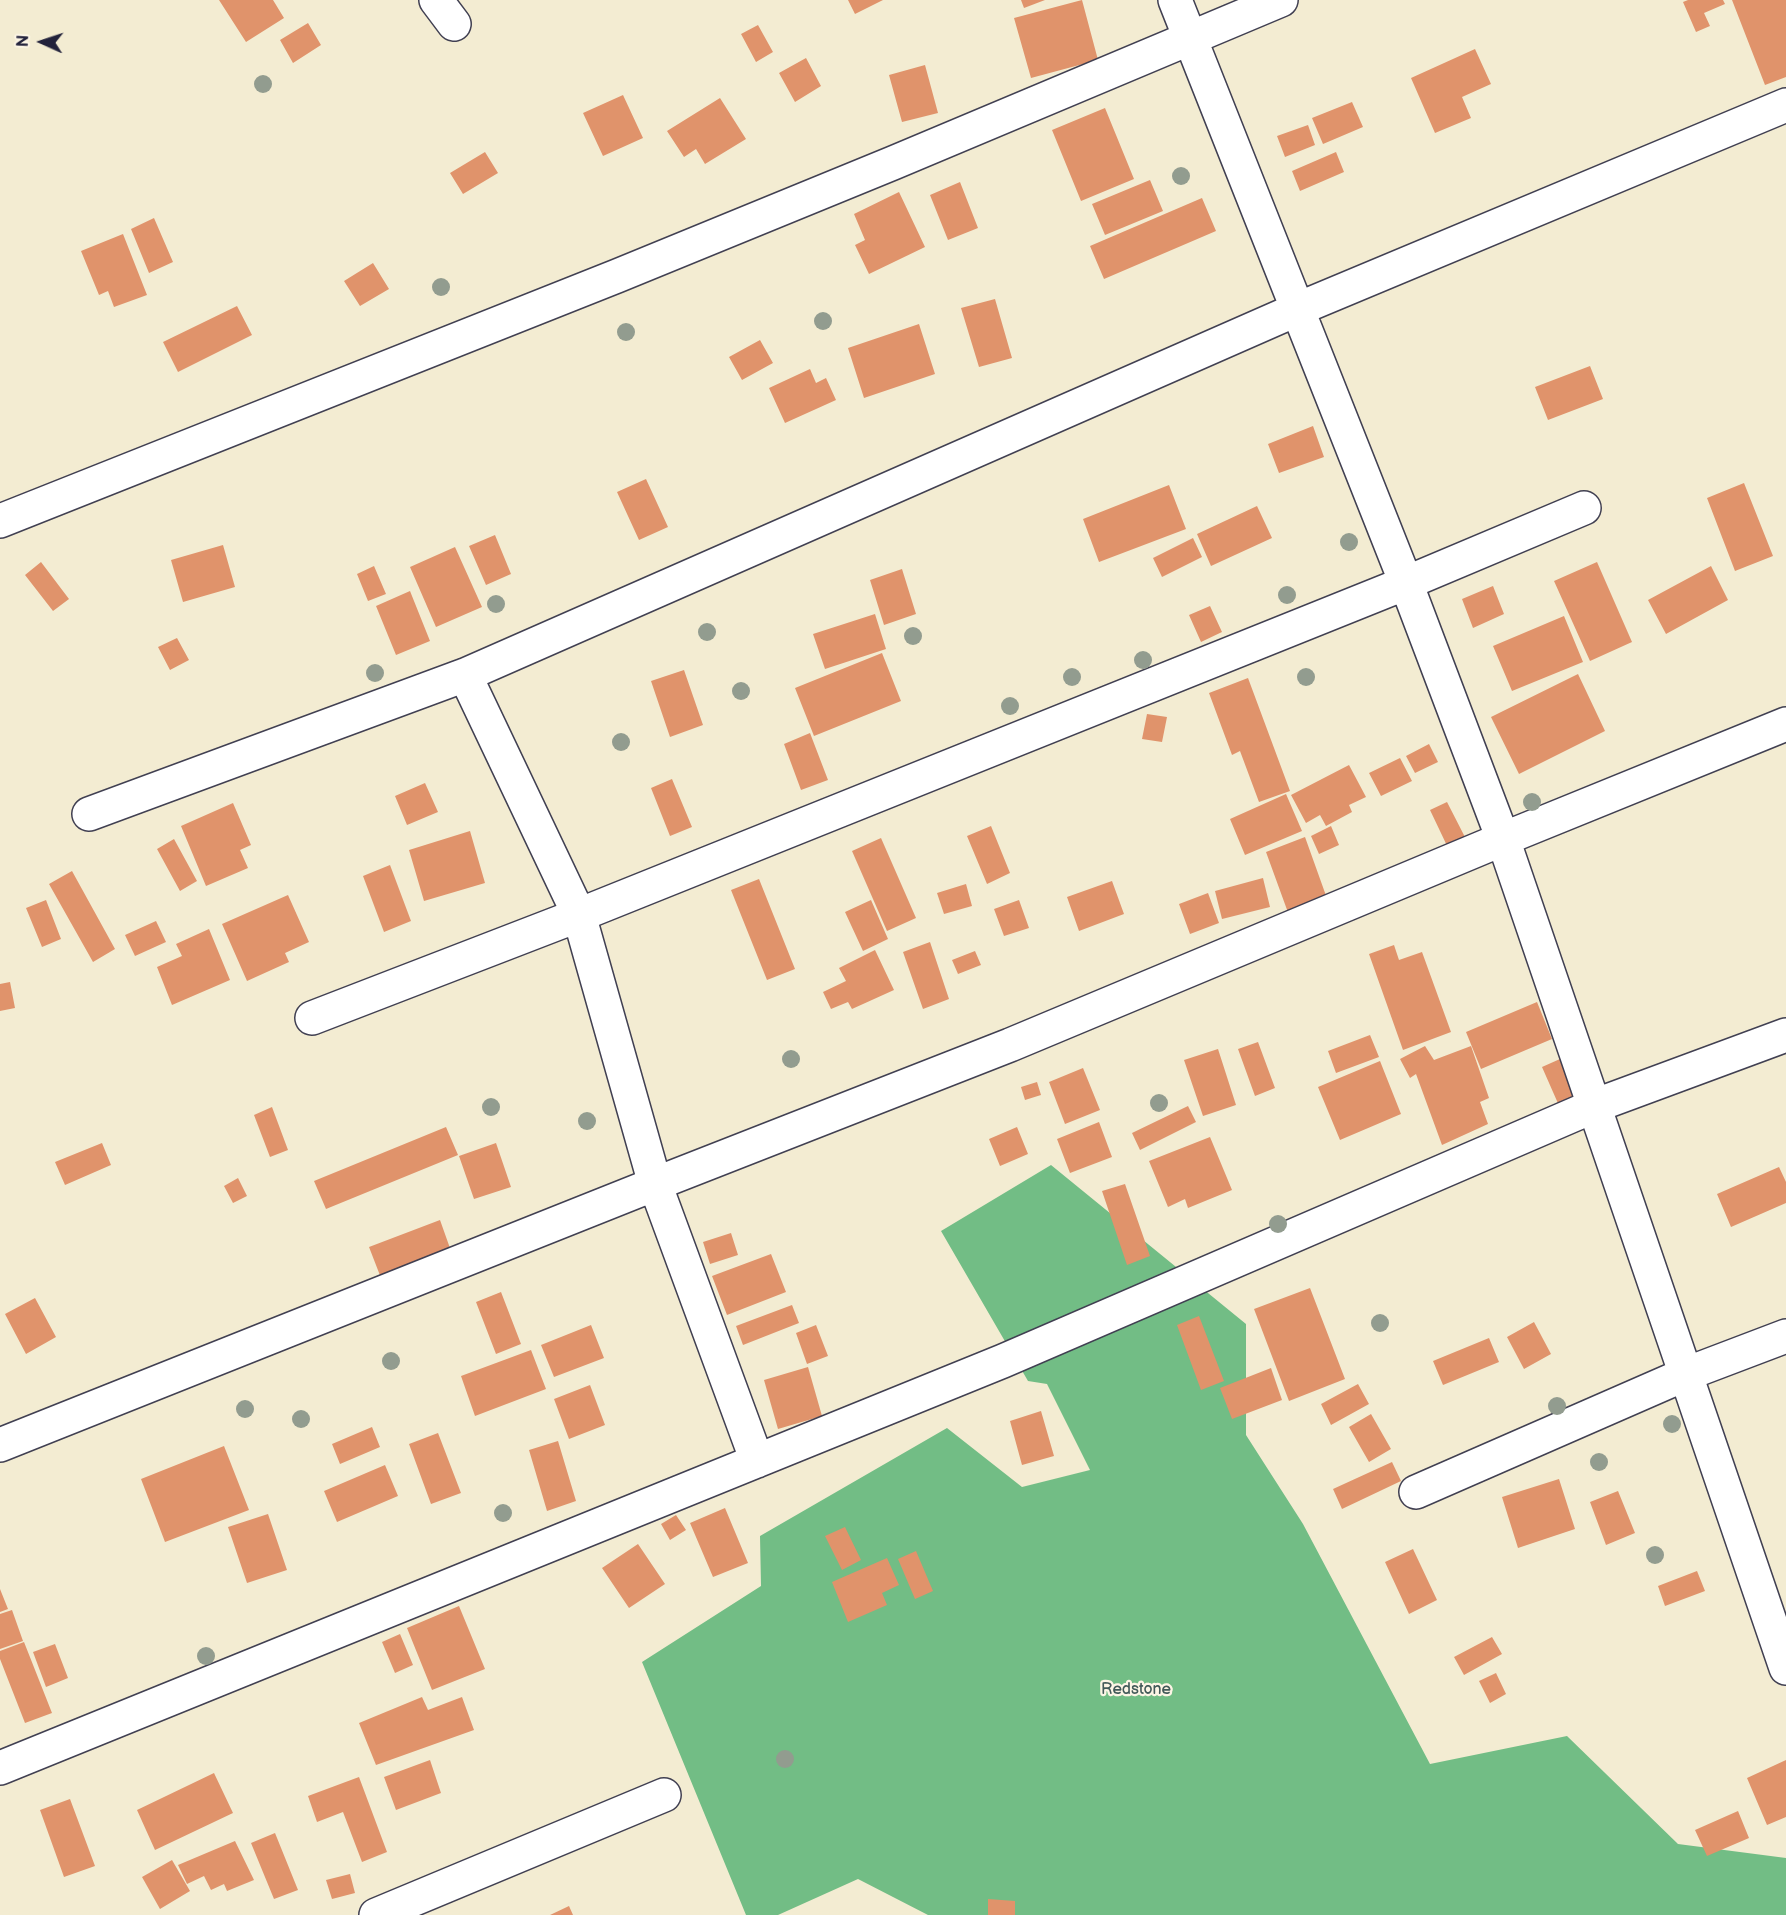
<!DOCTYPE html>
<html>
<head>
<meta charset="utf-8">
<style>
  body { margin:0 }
  #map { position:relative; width:1786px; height:1915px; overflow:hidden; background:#f3ecd2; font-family:"Balsamiq Sans",sans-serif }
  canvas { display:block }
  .north { position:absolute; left:12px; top:12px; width:60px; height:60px; -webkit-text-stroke:4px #fcf5e5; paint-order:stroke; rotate:273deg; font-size:16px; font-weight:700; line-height:24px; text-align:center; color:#22223b }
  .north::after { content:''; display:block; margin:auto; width:21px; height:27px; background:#22223b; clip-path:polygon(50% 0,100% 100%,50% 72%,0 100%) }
</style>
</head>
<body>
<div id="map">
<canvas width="1786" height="1915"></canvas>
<div class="north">N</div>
</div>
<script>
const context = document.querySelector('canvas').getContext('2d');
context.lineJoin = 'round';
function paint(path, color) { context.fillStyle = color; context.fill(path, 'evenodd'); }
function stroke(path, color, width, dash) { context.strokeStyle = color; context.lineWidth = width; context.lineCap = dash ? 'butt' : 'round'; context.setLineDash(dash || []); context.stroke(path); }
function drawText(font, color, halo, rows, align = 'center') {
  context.font = font + ' "Balsamiq Sans",sans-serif'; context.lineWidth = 4.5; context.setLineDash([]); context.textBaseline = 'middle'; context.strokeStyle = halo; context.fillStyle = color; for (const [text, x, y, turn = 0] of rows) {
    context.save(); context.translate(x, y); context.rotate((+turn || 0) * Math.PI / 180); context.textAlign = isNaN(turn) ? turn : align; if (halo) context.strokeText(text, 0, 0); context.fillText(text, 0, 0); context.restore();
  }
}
paint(new Path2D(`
  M1051 1165 1246 1324V1435L1303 1524 1430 1764 1567 1736 1678 1844 1786 1858V1915H928L858 1879 778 1915H746L642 1662 761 1586 760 1536 947 1428 1022 1487 1090 1470 1047 1384 1028 1381 941 1231Z`), '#72bd85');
paint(new Path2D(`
  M219 0H273L284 18 246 42Z
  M848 0H883L855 14Z
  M1021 0H1045L1024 8Z
  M1082 0 1098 60 1031 78 1014 18Z
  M1688 0H1723L1725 4 1704 13 1710 26 1696 32 1683 2Z
  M1732 0H1786V77L1765 85Z
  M308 23 321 45 293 63 280 40Z
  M758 25 773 52 756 62 741 34Z
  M1475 49 1491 84 1462 97 1471 118 1435 133 1411 78Z
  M806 58 821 86 795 102 779 73Z
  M925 65 938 113 902 122 889 75Z
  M623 95 643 138 603 156 583 113Z
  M720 98 746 139 705 164 696 149 684 157 667 131Z
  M1352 102 1363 127 1323 144 1312 118Z
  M1105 108 1134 179 1081 201 1052 130Z
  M1308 125 1315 145 1285 157 1277 136Z
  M485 152 498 173 463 194 450 173Z
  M1336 152 1344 172 1300 191 1292 171Z
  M1150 180 1163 211 1105 235 1092 204Z
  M960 182 978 228 948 240 930 195Z
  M899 192 925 247 869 274 855 245 865 240 854 214Z
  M1202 198 1216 231 1104 279 1090 246Z
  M154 218 173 262 149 273 131 229Z
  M123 234 147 295 114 307 108 291 99 295 81 251Z
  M373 263 389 289 360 306 344 281Z
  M995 299 1012 358 979 367 961 308Z
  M237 306 252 335 178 372 163 342Z
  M919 324 935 374 864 398 848 348Z
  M760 340 773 363 742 380 729 357Z
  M1590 366 1603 399 1548 420 1535 387Z
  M810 369 816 383 826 378 836 400 785 423 769 388Z
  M1313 426 1324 457 1279 473 1268 444Z
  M646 479 668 527 639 540 617 492Z
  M1744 483 1773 556 1735 571 1707 498Z
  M1169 485 1186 529 1099 562 1083 519Z
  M1257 506 1272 538 1211 566 1197 534Z
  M495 535 511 574 486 585 469 546Z
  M1193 538 1202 557 1162 577 1153 558Z
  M223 545 235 587 183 602 171 560Z
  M455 547 482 607 436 627 410 567Z
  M41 562 69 599 53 611 25 575Z
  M1597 562 1632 642 1590 661 1554 581Z
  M374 566 386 594 368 601 357 574Z
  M1711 566 1728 600 1666 634 1648 600Z
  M902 569 916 614 884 625 870 580Z
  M1493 586 1504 614 1473 628 1462 599Z
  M410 591 430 641 396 655 376 606Z
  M1210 606 1222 632 1201 642 1189 615Z
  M875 614 886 649 825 669 813 634Z
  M1564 616 1583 662 1512 691 1493 646Z
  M177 638 189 660 170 670 158 647Z
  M882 653 901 701 814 736 795 688Z
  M684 670 703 725 670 737 651 681Z
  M1578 674 1605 731 1519 774 1491 717Z
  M1248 678 1290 791 1259 802 1240 751 1232 755 1209 693Z
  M1147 714 1167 717 1162 742 1142 739Z
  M810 733 828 780 801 790 784 744Z
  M1429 744 1438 762 1415 773 1406 756Z
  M1400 758 1412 781 1381 796 1369 773Z
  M1349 765 1366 797 1349 805 1352 812 1326 826 1320 815 1306 823 1291 795Z
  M672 779 692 827 670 836 651 788Z
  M425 783 438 812 407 825 395 796Z
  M1286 794 1302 831 1245 855 1230 819Z
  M1447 802 1468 843 1450 852 1430 810Z
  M233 803 251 845 240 850 248 868 206 886 181 826Z
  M991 826 1010 873 987 884 967 836Z
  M1331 826 1339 845 1319 854 1311 836Z
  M470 831 485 883 424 901 409 850Z
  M1305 837 1329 904 1290 918 1266 852Z
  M881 838 916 918 887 931 852 851Z
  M174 839 197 881 180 891 157 849Z
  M390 865 411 921 384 932 363 876Z
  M72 871 115 949 93 962 49 884Z
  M1263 878 1270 907 1222 919 1215 891Z
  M759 879 795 969 767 980 731 890Z
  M1112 881 1124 914 1079 931 1067 897Z
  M966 884 972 906 944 914 937 893Z
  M1208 893 1219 923 1190 934 1179 904Z
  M288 895 309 942 285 953 289 962 247 981 222 924Z
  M46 900 61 939 42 947 26 908Z
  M871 900 888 939 863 951 845 912Z
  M1019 900 1029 928 1004 936 994 909Z
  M156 921 166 942 135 956 125 935Z
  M209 929 230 980 172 1005 157 967 182 956 176 944Z
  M930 942 949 999 923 1009 903 952Z
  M1394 945 1399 960 1422 952 1451 1032 1403 1050 1369 954Z
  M875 950 894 990 852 1009 848 1002 831 1009 823 992 846 981 839 968Z
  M975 951 981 965 958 974 952 960Z
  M10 982 15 1008 0 1011V984Z
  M1537 1002 1552 1039 1481 1069 1466 1032Z
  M1370 1035 1379 1057 1336 1073 1328 1051Z
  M1258 1042 1275 1088 1255 1096 1238 1049Z
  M1425 1046 1434 1060 1471 1046 1489 1098 1480 1102 1488 1124 1442 1145 1416 1074 1410 1078 1400 1059Z
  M1218 1049 1236 1105 1203 1116 1184 1060Z
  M1560 1059 1582 1109 1564 1117 1542 1067Z
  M1380 1061 1401 1114 1340 1140 1318 1087Z
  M1083 1068 1100 1110 1065 1124 1049 1082Z
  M1037 1082 1041 1095 1025 1100 1021 1087Z
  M1188 1106 1196 1122 1140 1150 1132 1133Z
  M272 1107 288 1150 270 1157 254 1115Z
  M1099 1122 1112 1157 1070 1173 1057 1139Z
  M446 1127 458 1155 326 1209 314 1181Z
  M1017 1127 1028 1154 1000 1166 989 1139Z
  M1210 1137 1232 1190 1188 1208 1185 1199 1168 1207 1149 1161Z
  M102 1143 111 1165 65 1185 55 1162Z
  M496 1143 511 1187 474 1199 459 1156Z
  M1779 1167 1786 1182V1203L1731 1227 1717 1194Z
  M238 1178 247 1196 233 1203 224 1186Z
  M1125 1184 1150 1256 1127 1265 1102 1191Z
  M440 1220 451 1251 381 1278 369 1247Z
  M731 1233 738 1255 710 1264 703 1242Z
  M771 1254 786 1292 727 1315 712 1276Z
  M1310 1288 1345 1379 1289 1401 1254 1309Z
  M501 1292 521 1344 496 1354 476 1302Z
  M35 1298 56 1337 26 1354 5 1314Z
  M792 1305 799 1323 743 1345 736 1326Z
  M1199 1316 1224 1381 1201 1390 1177 1325Z
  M1534 1322 1551 1354 1524 1369 1507 1337Z
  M591 1325 604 1358 554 1377 541 1345Z
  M816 1325 828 1356 807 1364 796 1333Z
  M1489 1338 1499 1362 1443 1385 1433 1361Z
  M531 1350 546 1389 475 1416 461 1376Z
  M808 1367 822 1416 778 1429 764 1380Z
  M1271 1368 1282 1400 1232 1419 1220 1388Z
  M1358 1384 1369 1404 1331 1425 1321 1404Z
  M590 1385 605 1425 569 1439 554 1399Z
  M1041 1411 1054 1456 1022 1465 1010 1421Z
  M1371 1414 1391 1449 1369 1462 1349 1427Z
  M372 1427 380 1447 340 1464 332 1444Z
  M438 1433 461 1493 431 1504 409 1444Z
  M558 1441 576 1501 547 1511 529 1450Z
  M224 1446 249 1510 165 1542 141 1479Z
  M1392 1462 1401 1481 1342 1509 1333 1489Z
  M385 1465 398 1496 337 1522 324 1491Z
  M1559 1479 1575 1529 1518 1548 1502 1497Z
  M1618 1491 1635 1533 1606 1545 1590 1502Z
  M725 1508 748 1563 713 1577 690 1523Z
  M268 1514 287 1570 247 1583 228 1527Z
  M676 1515 686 1530 670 1540 661 1524Z
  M845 1527 861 1560 842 1570 825 1536Z
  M638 1544 665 1584 629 1608 602 1568Z
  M1413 1549 1437 1600 1409 1614 1385 1562Z
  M916 1551 933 1591 915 1599 898 1559Z
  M887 1558 899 1585 882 1593 887 1605 848 1622 832 1582Z
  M1697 1571 1705 1591 1665 1606 1658 1586Z
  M0 1589 8 1609 0 1612Z
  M459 1606 485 1669 432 1690 407 1628Z
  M12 1610 23 1641 0 1649V1614Z
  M400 1634 413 1665 395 1673 382 1642Z
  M1492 1637 1502 1654 1464 1675 1454 1657Z
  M24 1642 52 1713 25 1723 0 1659V1651Z
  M55 1644 68 1678 46 1687 33 1652Z
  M1496 1673 1506 1694 1490 1703 1479 1681Z
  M422 1697 428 1710 462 1697 474 1730 376 1765 359 1723Z
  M430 1760 441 1793 396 1810 384 1777Z
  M1786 1760V1817L1767 1825 1747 1778Z
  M214 1773 233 1813 155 1850 137 1810Z
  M359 1777 387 1852 362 1862 343 1812 317 1822 308 1796Z
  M70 1799 95 1866 64 1877 40 1810Z
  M1738 1811 1749 1838 1707 1856 1695 1830Z
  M275 1833 298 1890 274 1899 251 1843Z
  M235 1841 254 1880 227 1891 224 1884 211 1890 204 1876 187 1884 178 1865Z
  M172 1860 190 1891 160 1909 142 1877Z
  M350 1874 355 1893 332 1899 326 1880Z
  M988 1899 1015 1901V1915H988Z
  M569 1906 573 1915H550Z`), '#e0936b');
const minor = new Path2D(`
  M436 0 454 24
  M1175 0 1406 583 1503 839 1786 1668
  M0 521 617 276 893 163 1281 0
  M465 675 579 915 655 1184 757 1461
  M89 814 465 675 1298 309 1786 105
  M312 1018 579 915 1406 583 1584 508
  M0 1445 655 1184 1010 1045 1503 839 1786 724
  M1416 1492 1686 1374 1786 1336
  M0 1768 1003 1361 1594 1106 1786 1035
  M376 1915 664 1795`);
stroke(minor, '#414052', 36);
stroke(minor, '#fff', 33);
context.fillStyle = '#929c8f';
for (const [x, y] of [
  [263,84],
  [1181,176],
  [441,287],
  [823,321],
  [626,332],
  [1349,542],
  [1287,595],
  [496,604],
  [707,632],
  [913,636],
  [1143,660],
  [375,673],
  [1072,677],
  [1306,677],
  [741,691],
  [1010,706],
  [621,742],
  [1532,802],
  [791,1059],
  [1159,1103],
  [491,1107],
  [587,1121],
  [1278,1224],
  [1380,1323],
  [391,1361],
  [1557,1406],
  [245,1409],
  [301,1419],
  [1672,1424],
  [1599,1462],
  [503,1513],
  [1655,1555],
  [206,1656],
  [785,1759]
]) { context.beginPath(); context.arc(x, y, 9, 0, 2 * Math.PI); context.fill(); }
drawText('16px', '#425a59', '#fcf5e5', [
  ["Redstone",1136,1690]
]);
</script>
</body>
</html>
